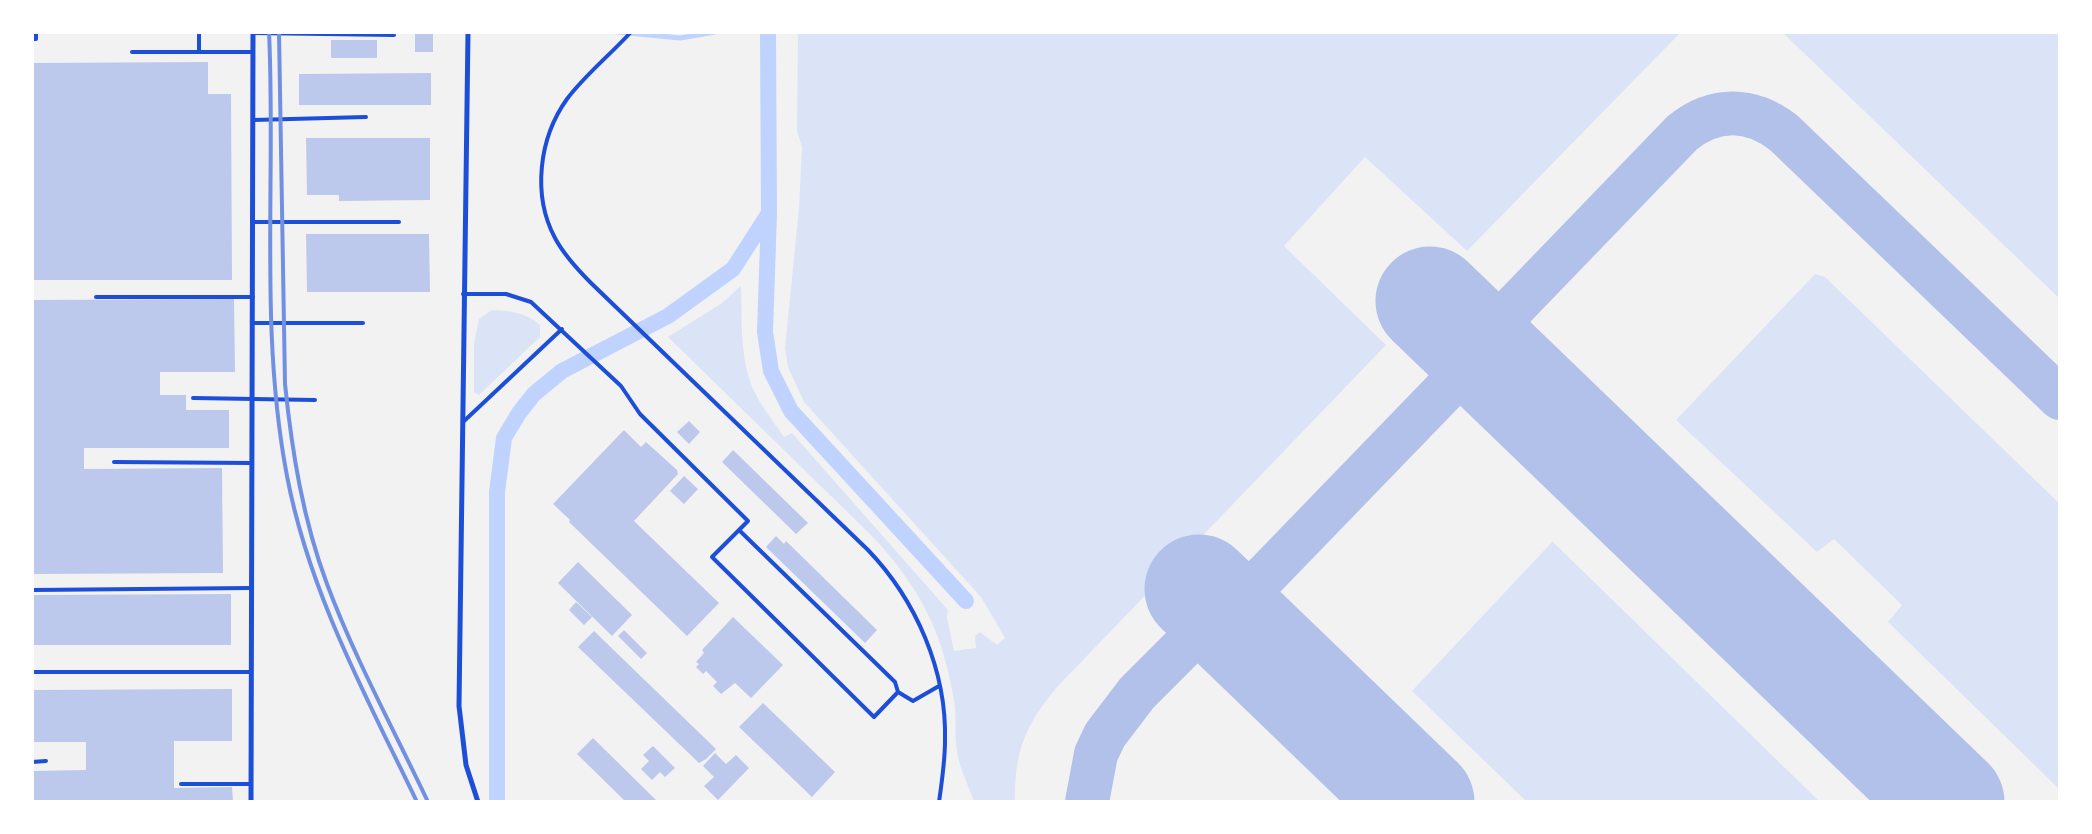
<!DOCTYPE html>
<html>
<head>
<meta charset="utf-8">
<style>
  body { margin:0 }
  #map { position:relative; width:2092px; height:834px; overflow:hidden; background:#f2f2f2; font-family:"Varela Round",sans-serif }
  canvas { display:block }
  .frame { position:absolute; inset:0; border:34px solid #fff; pointer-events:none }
</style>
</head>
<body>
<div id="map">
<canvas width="2092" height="834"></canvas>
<div class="frame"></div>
</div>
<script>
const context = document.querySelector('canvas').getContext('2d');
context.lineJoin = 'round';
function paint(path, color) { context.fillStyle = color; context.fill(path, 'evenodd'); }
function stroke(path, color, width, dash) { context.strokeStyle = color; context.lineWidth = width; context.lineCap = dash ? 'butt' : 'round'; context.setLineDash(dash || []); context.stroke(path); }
paint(new Path2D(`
  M798 33V32L1680 33 1467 251 1365 157 1284 246 1386 345 1058 686C1026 724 1014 751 1015 802L974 801C968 785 959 767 957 751 954 735 957 718 954 701 943 633 921 590 875 539L668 337 722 303 741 286C742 316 740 348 749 378 755 399 772 419 784 437L792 433 948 610 947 617 954 651 976 648 975 636 980 632 997 645 1005 638 981 597 804 402 788 367 785 348 799 208 802 147 797 131Z
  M1783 33H2059V298Z
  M1815 274 1825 277 2059 503V789L1888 622 1902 605 1834 539 1817 552 1676 420Z
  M492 310C509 310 527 313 540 325V337L479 395 474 392V343L479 319Z
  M1553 541V542L1819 801H1526L1412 691Z`), '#dbe4f7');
stroke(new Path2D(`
  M618 32 680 38 715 32`), '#bfd3fe', 5);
stroke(new Path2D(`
  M768 32 769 213 765 332 771 371 791 411 966 601
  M497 802V492L504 438 519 413 534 394 562 371 668 316 733 269 769 213`), '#bfd3fe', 16);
stroke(new Path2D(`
  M1087 802 1096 754 1105 735 1137 693 1184 646 1265 576 1444 391 1515 306 1682 133C1714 107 1751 107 1784 133L2060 398`), '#b2c1ea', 44);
stroke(new Path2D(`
  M1430 301 1950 802
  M1199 589 1420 802`), '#b2c1ea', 109);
paint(new Path2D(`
  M415 32H433V52H415Z
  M331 40H377V58H331Z
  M208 62V94H231L232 280H32V63Z
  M431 73V105H299V74Z
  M306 138H430V200L339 201V195H307Z
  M306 234H429L430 292H307Z
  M234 299 235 372H160V395H186V410H229V448H84V469L222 468 223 573 32 574V300Z
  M689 421 700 432 689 444 677 432Z
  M624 430 641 447 646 442 677 470 678 474 634 521 719 603 687 636 569 522 570 520 553 504Z
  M733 450 808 523 796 534 722 462Z
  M684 476 698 489 684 504 670 491Z
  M776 536 784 544 786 541 877 630 865 643 766 547Z
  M578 562 632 615 612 636 558 583Z
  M231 594V645H32V595Z
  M576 602 592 617 584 625 569 610Z
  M733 617 783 665 751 698 735 683 721 694 713 686 717 682 706 671 703 674 696 667 699 664 696 662 704 653 702 650Z
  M624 630 647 653 641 659 618 636Z
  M594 631 716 749 706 759 699 763 578 647Z
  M232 689V741H174V788L232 787 233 802H32V771L86 770V742H32V690Z
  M763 703 835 772 812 797 739 727Z
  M593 738 658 802H626L577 754Z
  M653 746 675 768 665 777 660 772 652 780 641 769 649 761 643 755Z
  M715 753 726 764 736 755 749 768 718 800 704 786 714 777 703 766Z`), '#bdc9ec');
stroke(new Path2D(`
  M199 32V52
  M631 32C610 55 585 75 567 99 539 138 532 195 555 238 564 255 577 269 591 283L868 550C916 600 947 671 945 741 945 761 942 781 939 802
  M253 33 394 35
  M32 39H36V32
  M132 52H253
  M253 120 366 117
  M253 222H399
  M463 294H506L531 302 621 386 640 414 748 521 712 557 874 717 898 692 895 682 739 530
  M96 297H253
  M252 323H363
  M193 398 315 400
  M463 422 562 329
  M114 462 252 463
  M32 590 251 588
  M32 672H251
  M898 692 913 701 939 686
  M32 762 46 761
  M181 784H251`), '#1d4ed8', 4);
stroke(new Path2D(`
  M468 32 459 706 466 765 478 802
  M251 802 253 32`), '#1d4ed8', 5);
stroke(new Path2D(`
  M269 32C276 179 259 330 287 476 309 592 366 696 417 802
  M279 32 285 384C292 452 303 520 327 584 355 659 394 730 428 802`), '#7290e2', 4);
</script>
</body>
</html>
